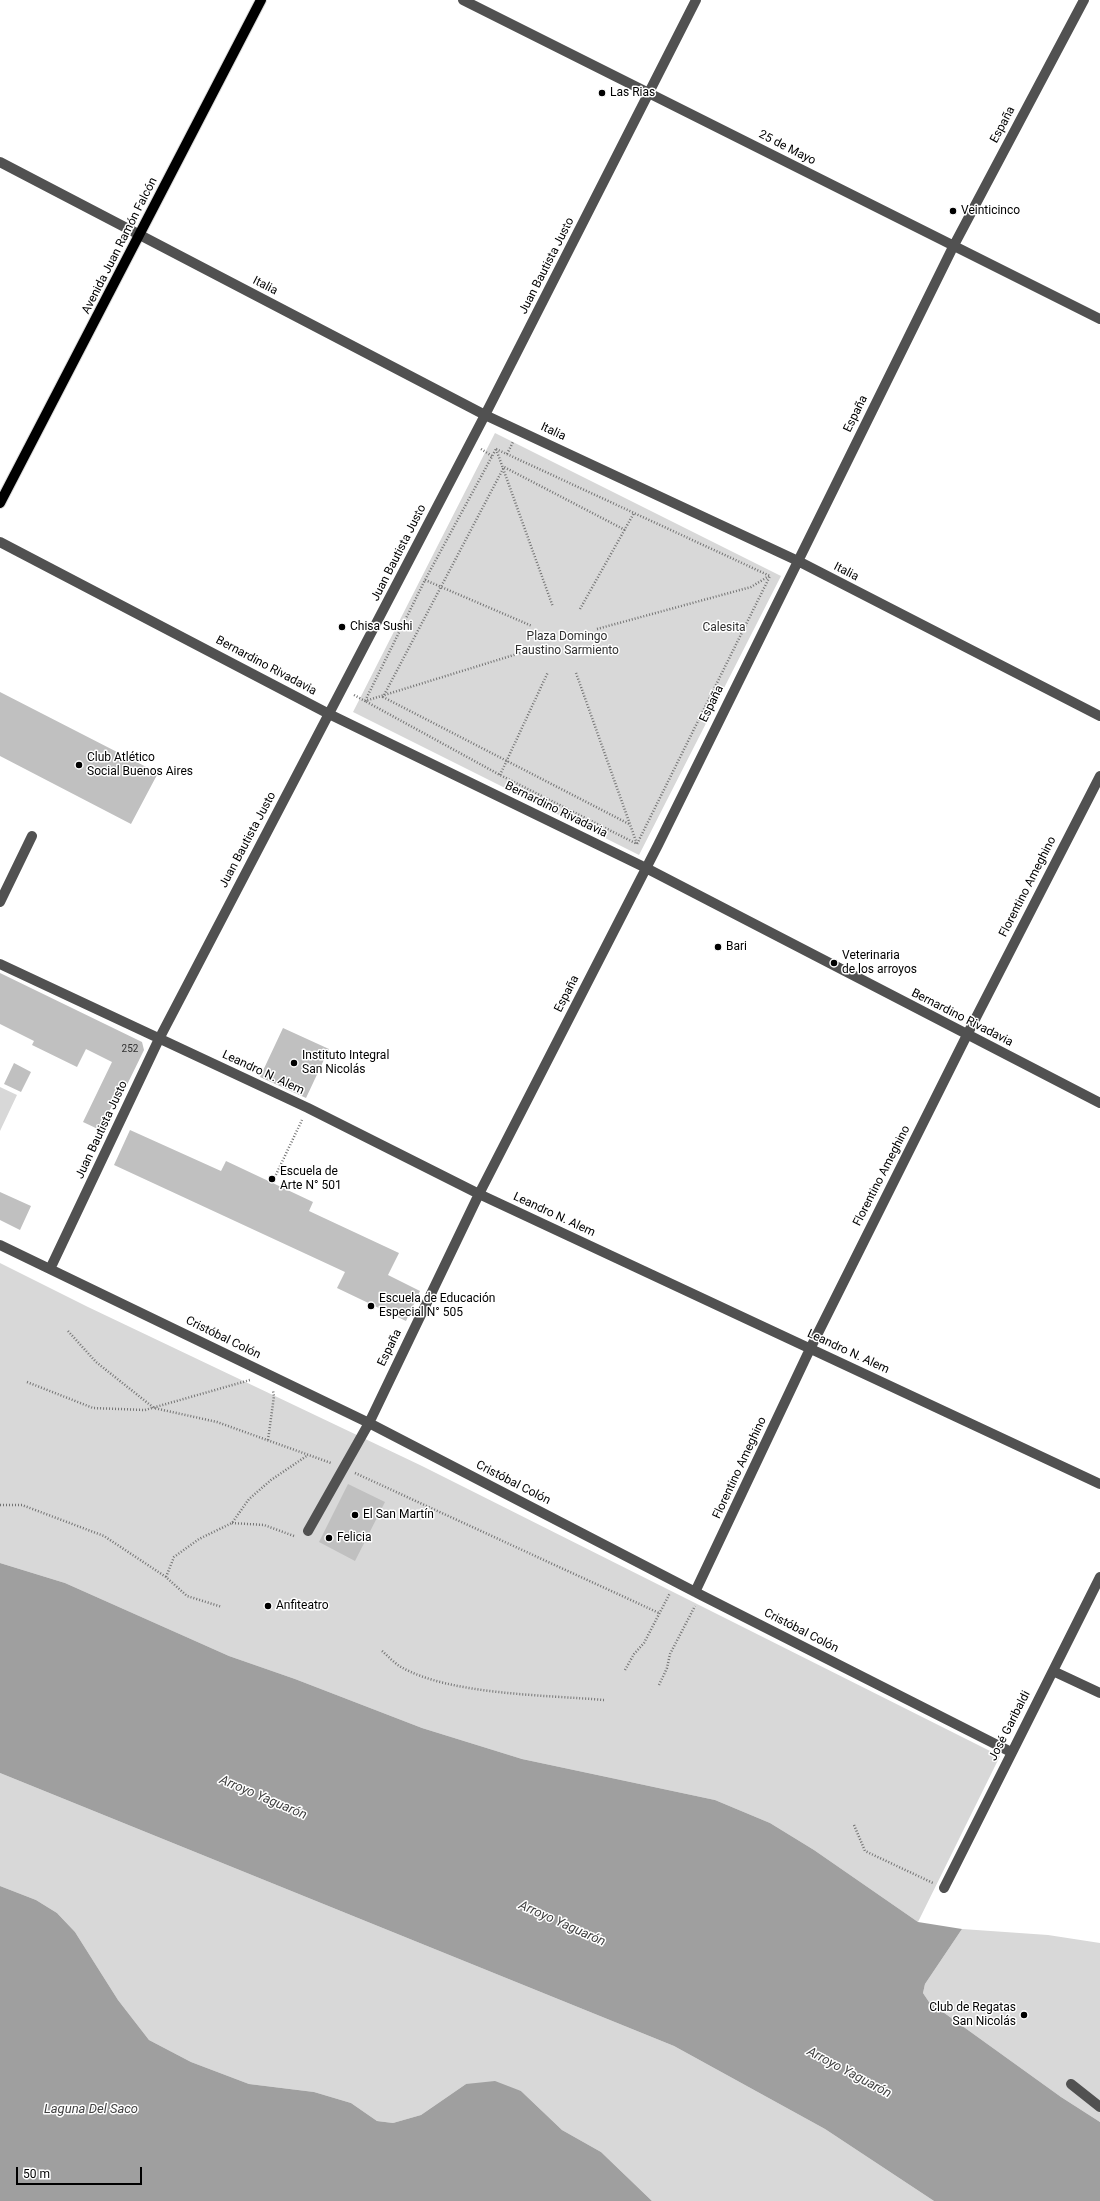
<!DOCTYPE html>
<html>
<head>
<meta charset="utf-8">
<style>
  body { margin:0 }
  #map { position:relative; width:1100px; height:2201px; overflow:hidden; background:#fff; font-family:Roboto,sans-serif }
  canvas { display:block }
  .scale { position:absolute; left:16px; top:2167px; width:126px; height:18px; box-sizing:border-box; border:2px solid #000; border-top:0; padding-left:5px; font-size:12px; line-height:14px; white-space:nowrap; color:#000; -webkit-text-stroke:3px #fff; paint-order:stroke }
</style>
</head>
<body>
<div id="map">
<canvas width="1100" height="2201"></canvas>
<div class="scale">50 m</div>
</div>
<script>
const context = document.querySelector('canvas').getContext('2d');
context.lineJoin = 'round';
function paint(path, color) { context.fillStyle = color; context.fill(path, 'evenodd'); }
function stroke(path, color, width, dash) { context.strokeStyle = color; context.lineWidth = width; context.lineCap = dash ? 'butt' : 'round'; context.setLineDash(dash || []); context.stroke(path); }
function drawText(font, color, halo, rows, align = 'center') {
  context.font = font + ' Roboto,sans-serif'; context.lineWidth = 3; context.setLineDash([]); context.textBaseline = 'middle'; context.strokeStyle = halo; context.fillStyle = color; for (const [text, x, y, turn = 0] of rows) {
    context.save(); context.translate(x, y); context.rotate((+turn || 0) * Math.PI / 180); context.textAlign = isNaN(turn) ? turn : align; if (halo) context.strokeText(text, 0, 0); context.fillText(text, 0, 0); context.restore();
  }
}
paint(new Path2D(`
  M495 433 781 576 639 855 353 712Z
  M0 1087 17 1095 0 1131Z
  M0 1263 88 1307 422 1466 1000 1756 918 1922 814 1850 770 1823 715 1800 522 1759 422 1728 295 1679 229 1656 65 1583 0 1563Z
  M0 1773 674 2046 825 2129 934 2201H652L601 2152 562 2130 521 2091 466 2084 421 2115 393 2123 377 2121 351 2103 314 2092 249 2084 191 2062 149 2040 118 2000 75 1932 57 1913 36 1900 0 1886Z
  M962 1929 1048 1935 1100 1943V2122L1061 2097 929 2002 923 1993 925 1984Z`), '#d8d8d8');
paint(new Path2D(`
  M0 1563 65 1583 229 1656 295 1679 422 1728 522 1759 715 1800 770 1823 814 1850 918 1922 962 1929 925 1984 923 1993 929 2002 1061 2097 1100 2122V2201H934L825 2129 674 2046 0 1773Z
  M0 1886 36 1900 57 1913 75 1932 118 2000 149 2040 191 2062 249 2084 314 2092 351 2103 377 2121 393 2123 421 2115 466 2084 495 2081 521 2091 562 2130 601 2152 652 2201H0Z`), '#9f9f9f');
paint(new Path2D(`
  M0 692 158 773 131 824 0 756Z
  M0 973 142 1042 144 1050 123 1093 119 1091 100 1130 83 1122 112 1062 86 1049 77 1067 32 1045 34 1041 0 1024Z
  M283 1028 329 1049 306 1098 260 1077Z
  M14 1063 31 1072 21 1092 4 1084Z
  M130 1130 221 1171 226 1161 313 1202 309 1211 399 1253 388 1275 420 1291 406 1321 337 1288 345 1272 114 1165Z
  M0 1192 31 1206 20 1230 0 1220Z
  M348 1484 385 1502 355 1561 319 1542Z`), '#c0c0c0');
const major = new Path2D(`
  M0 503 261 0`);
stroke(major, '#dbdbdb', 12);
stroke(new Path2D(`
  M481 449 492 456
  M496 449 770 576 637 844 500 775 365 701 425 580Z
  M496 449 553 607
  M507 454 513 442
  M625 530 504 467 383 697 629 824
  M425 580 532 626
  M580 609 634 513
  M597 629 751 587 769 576
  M576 673 637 844
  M354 695 365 701 530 650
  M500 775 548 672
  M272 1183 302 1120
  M68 1331 96 1362 154 1408 217 1422 331 1463
  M27 1382 93 1408 145 1410 250 1380
  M268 1440 274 1396 273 1391
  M355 1473 659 1613
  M0 1505H22L104 1536 166 1577 187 1596 222 1607
  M232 1523 264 1525 294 1536
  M166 1577 174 1557 199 1539 232 1523 249 1499 271 1480 308 1455
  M382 1651C388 1656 394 1663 401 1667 450 1695 547 1695 604 1700
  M625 1670 634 1654 644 1643 670 1593
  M659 1685 667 1668 670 1654 695 1606
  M854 1825 865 1851 933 1883`), '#737373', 2.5, [1, 2]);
stroke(new Path2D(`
  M463 0 1100 319
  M0 162 485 415 798 561 1100 716
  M0 542 329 714 646 868 1100 1103
  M0 902 32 836
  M0 964 308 1108 479 1194 1100 1484
  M0 1245 369 1423 701 1595 1011 1752
  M50 1269 159 1039 485 415 696 0
  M308 1531 369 1423 479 1194 658 845 953 247 1084 0
  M695 1592 810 1349 967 1035 1100 776
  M1053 1671 1100 1693
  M944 1888 1100 1577
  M1071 2084 1100 2107`), '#515151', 10);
stroke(major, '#000', 10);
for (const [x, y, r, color] of [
  [602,93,4,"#000"],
  [953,211,4,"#000"],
  [342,627,4,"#000"],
  [79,765,4,"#000"],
  [718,947,4,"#000"],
  [834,963,4,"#000"],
  [294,1063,4,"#000"],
  [272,1179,4,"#000"],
  [371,1306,4,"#000"],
  [355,1515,4,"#000"],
  [329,1538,4,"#000"],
  [268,1606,4,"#000"],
  [1024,2015,4,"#000"]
]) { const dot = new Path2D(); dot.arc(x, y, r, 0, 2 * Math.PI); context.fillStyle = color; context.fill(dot); stroke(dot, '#fff', 1.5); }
drawText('10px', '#303030', null, [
  ["252",130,1049]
]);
drawText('12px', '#000', '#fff', [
  ["Las Rias",610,93],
  ["Veinticinco",961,211],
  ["Chisa Sushi",350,627],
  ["Club Atlético",87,758],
  ["Social Buenos Aires",87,772],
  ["Bari",726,947],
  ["Veterinaria",842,956],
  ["de los arroyos",842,970],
  ["Instituto Integral",302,1056],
  ["San Nicolás",302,1070],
  ["Escuela de",280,1172],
  ["Arte N° 501",280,1186],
  ["Escuela de Educación",379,1299],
  ["Especial N° 505",379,1313],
  ["El San Martín",363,1515],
  ["Felicia",337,1538],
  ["Anfiteatro",276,1606],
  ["Club de Regatas",1016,2008,"right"],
  ["San Nicolás",1016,2022,"right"]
], 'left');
drawText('12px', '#000', '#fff', [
  ["España",1003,125,-62],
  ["25 de Mayo",787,148,27],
  ["Avenida Juan Ramón Falcón",120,246,-63],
  ["Juan Bautista Justo",547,266,-63],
  ["Italia",265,286,27],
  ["España",856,414,-64],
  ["Italia",553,432,25],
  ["Juan Bautista Justo",399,553,-63],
  ["Italia",846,572,27],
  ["Bernardino Rivadavia",266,666,28],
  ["España",712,704,-64],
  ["Bernardino Rivadavia",556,810,26],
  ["Juan Bautista Justo",248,840,-62],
  ["Florentino Ameghino",1028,887,-63],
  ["España",567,994,-63],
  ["Bernardino Rivadavia",962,1018,27],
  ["Leandro N. Alem",263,1073,25],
  ["Juan Bautista Justo",102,1130,-65],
  ["Florentino Ameghino",882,1176,-63],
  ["Leandro N. Alem",554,1215,25],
  ["Cristóbal Colón",223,1338,26],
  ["España",390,1348,-64],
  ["Leandro N. Alem",848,1352,25],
  ["Florentino Ameghino",740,1468,-65],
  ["Cristóbal Colón",513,1483,27],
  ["Cristóbal Colón",801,1631,27],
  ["José Garibaldi",1010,1726,-63]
]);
drawText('12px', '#2f2f2f', '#fff', [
  ["Calesita",724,628],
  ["Plaza Domingo",567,637],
  ["Faustino Sarmiento",567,651]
]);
drawText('italic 13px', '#404040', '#fff', [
  ["Arroyo Yaguarón",263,1798,23],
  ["Arroyo Yaguarón",562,1924,24],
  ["Arroyo Yaguarón",849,2073,28],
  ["Laguna Del Saco",91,2110]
]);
</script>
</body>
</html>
